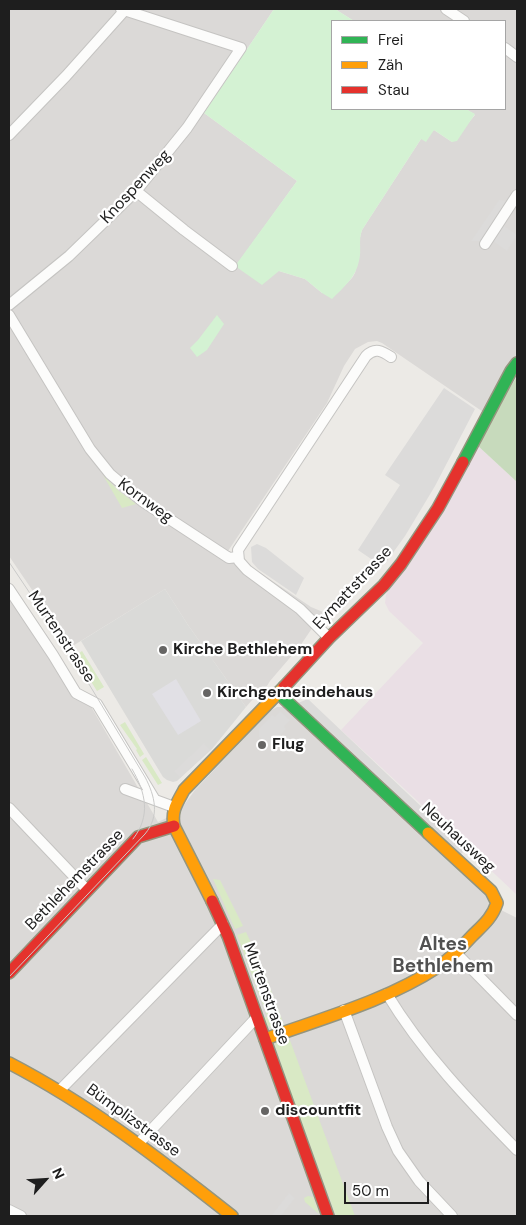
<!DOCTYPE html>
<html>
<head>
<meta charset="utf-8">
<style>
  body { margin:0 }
  #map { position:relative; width:526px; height:1225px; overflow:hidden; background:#eceae6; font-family:"DM Sans",sans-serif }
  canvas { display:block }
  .frame { position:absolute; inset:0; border:10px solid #1e1e1e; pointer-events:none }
  .legend { position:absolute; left:331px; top:20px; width:175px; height:90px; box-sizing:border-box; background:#fff; border:1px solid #a5a5a5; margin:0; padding:6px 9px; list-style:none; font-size:15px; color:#1e1e1e }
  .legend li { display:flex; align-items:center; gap:10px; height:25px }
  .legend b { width:25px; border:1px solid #a5a5a5 }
  .north { position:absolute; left:20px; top:1155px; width:50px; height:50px; -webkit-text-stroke:4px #fff; paint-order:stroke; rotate:64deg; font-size:14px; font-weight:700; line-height:20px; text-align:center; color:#1e1e1e }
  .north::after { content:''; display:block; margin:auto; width:18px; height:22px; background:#1e1e1e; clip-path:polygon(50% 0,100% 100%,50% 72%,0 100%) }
  .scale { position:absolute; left:344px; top:1182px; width:85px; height:22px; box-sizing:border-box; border:2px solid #1e1e1e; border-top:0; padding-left:6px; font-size:15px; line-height:18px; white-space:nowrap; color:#1e1e1e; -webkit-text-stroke:4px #fff; paint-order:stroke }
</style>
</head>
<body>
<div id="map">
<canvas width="526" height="1225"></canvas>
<div class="frame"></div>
<ul class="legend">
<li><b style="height:6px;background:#30b455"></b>Frei</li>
<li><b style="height:6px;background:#ff9f0a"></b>Zäh</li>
<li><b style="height:6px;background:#e5322d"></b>Stau</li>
</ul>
<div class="north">N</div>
<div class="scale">50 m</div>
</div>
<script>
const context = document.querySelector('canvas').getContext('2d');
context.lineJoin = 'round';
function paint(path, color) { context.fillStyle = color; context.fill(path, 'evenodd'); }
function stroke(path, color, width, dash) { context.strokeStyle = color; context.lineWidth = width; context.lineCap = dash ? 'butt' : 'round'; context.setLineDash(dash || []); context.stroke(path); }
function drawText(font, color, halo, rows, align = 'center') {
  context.font = font + ' "DM Sans",sans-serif'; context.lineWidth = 4.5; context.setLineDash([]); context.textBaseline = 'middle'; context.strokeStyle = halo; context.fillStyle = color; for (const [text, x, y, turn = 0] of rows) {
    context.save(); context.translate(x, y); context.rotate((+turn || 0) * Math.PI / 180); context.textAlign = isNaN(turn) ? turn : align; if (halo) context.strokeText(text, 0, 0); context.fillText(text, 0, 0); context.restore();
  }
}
paint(new Path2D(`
  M9 9H274L204 113 297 181 236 266 279 271 305 279 322 293 342 288 352 278 355 273 360 252 359 241 362 230 421 139 434 130 452 142 475 115 466 109H505V21H354L335 9H517V377L505 394 492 418 382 343 377 341 368 342 355 349 344 366 327 403 228 551 311 607 323 612 300 646 270 681 259 699H253L246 707 188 625 165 589 71 647 9 556Z
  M9 581 53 646 93 710 158 822 179 812 195 790 270 711 277 707H284L488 895 491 905 517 918V1216H9Z`), '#dbd9d7');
paint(new Path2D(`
  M477 445 517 482V895L424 807 341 730 423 643 389 611 385 603 386 595 388 588Z`), '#eadfe5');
paint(new Path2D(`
  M165 589 188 625 246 707 212 749 177 781 173 782 167 780 163 777 81 641Z`), '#dadad8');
paint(new Path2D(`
  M103 475 119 491 136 504 122 508Z
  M82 651 104 687 97 691 75 656Z
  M125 722 144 754 140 757 136 750 137 749 120 725Z
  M146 757 162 783 158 785 142 760Z
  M213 879 220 880 243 926 235 929Z
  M246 932 262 966 284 1025 274 1029 268 1026 264 1018 267 1016 237 935Z
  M288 1035 315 1108 298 1114 275 1045 276 1042Z
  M316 1111 355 1216H336L300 1117Z
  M308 1196 313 1197 319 1214 305 1202 304 1198Z`), '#d9e9c5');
paint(new Path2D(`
  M517 377V482L477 445 505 394Z`), '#c7dabc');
paint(new Path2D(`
  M274 9H335L354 21H332V109H466L475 114 457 141 452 142 434 130 426 142 421 139 362 230C358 241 362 250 359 261 356 277 343 288 332 299L322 293 305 279 279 271 262 285 235 266 297 181 204 113Z
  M217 315 224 324 207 350 197 357 190 348 198 340Z`), '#d4f2d3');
paint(new Path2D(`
  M499 200 507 201 480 241H471Z
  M504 226 517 235 507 251 493 241Z
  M444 388 475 409 435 486 405 536 387 561 377 563 358 550 400 485 385 475Z
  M257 544 266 548 304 578 296 595 258 569 252 562 251 547Z
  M308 699 466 849 460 855 298 703Z
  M280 711 290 720 284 727 286 729 270 746 259 737V729L272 715 275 717Z
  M204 743 210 750 180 778 174 771Z
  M239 941 266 1016 264 1017 236 942Z
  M289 1193 295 1198 281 1216H271Z`), '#dcdbda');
paint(new Path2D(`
  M176 679 201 721 178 735 152 694Z`), '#e1e0e5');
const street = new Path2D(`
  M446 9 464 21
  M505 48 517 57
  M9 135 66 76 125 10
  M136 191 184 230 232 266
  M485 244 517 195
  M9 305 69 256 136 191 187 128 241 48 121 9
  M9 315 90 449 110 474 142 501 229 558 238 557
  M9 589 53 655 76 693 97 704 155 800
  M329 638 300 609 247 570 239 561 238 550 366 356C375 347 382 351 391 357
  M125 789 174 807
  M9 808 87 890
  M456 953 517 1015
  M387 994C422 1052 470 1102 517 1150
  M344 1010 387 1127 398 1151 419 1181 452 1216
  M60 1090 223 924
  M139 1143 257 1017
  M9 1210 21 1216`);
const fast = new Path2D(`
  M463 462 511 371 517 363
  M278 693 428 833`);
const slow = new Path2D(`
  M212 901 174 826C171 811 177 803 184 790L284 687
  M265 1039C323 1018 386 1001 438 967 451 958 462 947 472 936 483 925 492 918 497 903L491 891 428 833
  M9 1063C90 1105 161 1160 232 1216`);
const jam = new Path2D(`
  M284 687 329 638 384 585 401 564 438 508 463 462
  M212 901 228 936 328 1216
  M9 973 138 837 174 826`);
stroke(street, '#c5c4c2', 12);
stroke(fast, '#94957e', 14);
stroke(slow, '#94957e', 14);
stroke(jam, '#94957e', 14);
stroke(street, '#fcfcfb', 10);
stroke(fast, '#30b455', 11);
stroke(slow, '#ff9f0a', 11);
stroke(jam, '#e5322d', 11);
stroke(new Path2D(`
  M9 562 72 656 145 777C155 796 160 816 145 834L9 977
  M132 769C146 793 151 816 133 839`), '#cacac9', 1);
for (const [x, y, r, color] of [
  [163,650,5,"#666564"],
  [207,693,5,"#666564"],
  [262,745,5,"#666564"],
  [265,1111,5,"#666564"]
]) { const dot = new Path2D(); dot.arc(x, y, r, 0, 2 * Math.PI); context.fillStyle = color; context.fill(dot); stroke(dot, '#fff', 2); }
drawText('16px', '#1e1e1e', '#fff', [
  ["Knospenweg",136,187,-47],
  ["Kornweg",145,501,36],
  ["Eymattstrasse",353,588,-47],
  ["Murtenstrasse",61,637,56],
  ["Neuhausweg",458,838,43],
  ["Bethlehemstrasse",75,880,-46],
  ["Murtenstrasse",266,994,70],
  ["Bümplizstrasse",133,1121,36]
]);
drawText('bold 16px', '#1e1e1e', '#fff', [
  ["Kirche Bethlehem",173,650],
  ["Kirchgemeindehaus",217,693],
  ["Flug",272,745],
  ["discountfit",275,1111]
], 'left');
drawText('bold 19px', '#515151', '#fff', [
  ["Altes",443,945],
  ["Bethlehem",443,967]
]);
</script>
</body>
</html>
